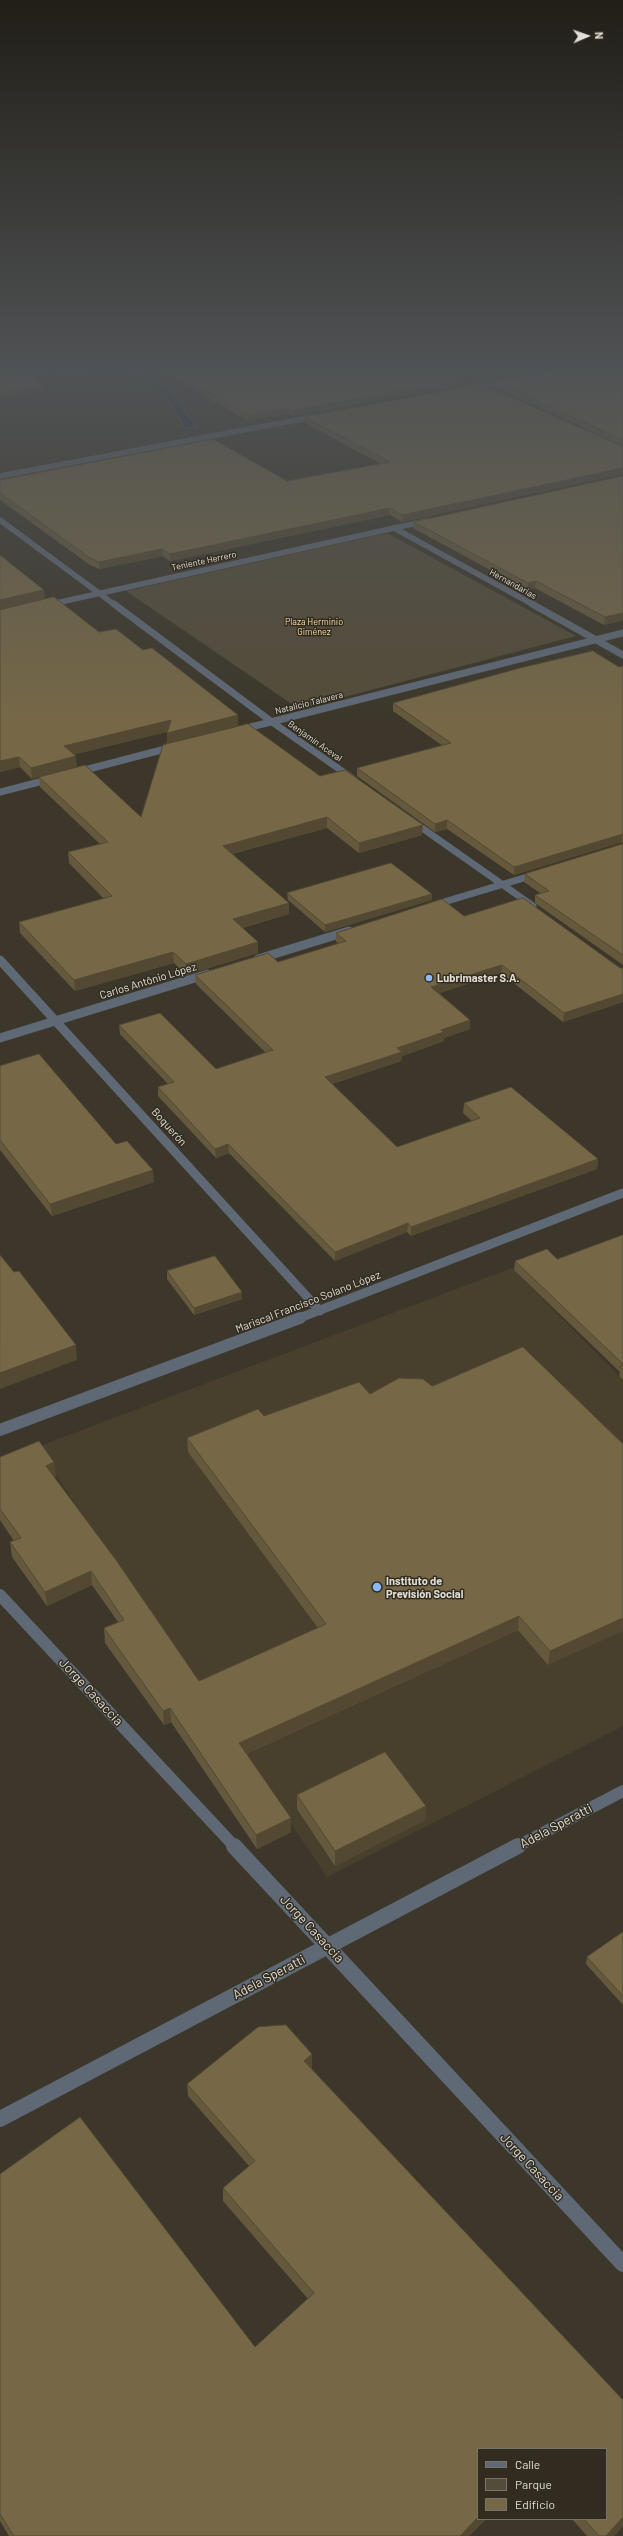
<!DOCTYPE html>
<html>
<head>
<meta charset="utf-8">
<style>
  body { margin:0 }
  #map { position:relative; width:623px; height:2536px; overflow:hidden; background:#3c372a; font-family:Barlow,sans-serif }
  canvas { display:block }
  .legend { position:absolute; left:477px; top:2448px; width:130px; height:72px; box-sizing:border-box; background:#322c20; border:1px solid #787368; margin:0; padding:5px 7px; list-style:none; font-size:12px; color:#e0ddd5 }
  .legend li { display:flex; align-items:center; gap:8px; height:20px }
  .legend b { width:20px; border:1px solid #787368 }
  .north { position:absolute; left:567px; top:16px; width:40px; height:40px; -webkit-text-stroke:3px #322c20; paint-order:stroke; rotate:88deg; font-size:11px; font-weight:700; line-height:16px; text-align:center; color:#e0ddd5 }
  .north::after { content:''; display:block; margin:auto; width:14px; height:18px; background:#e0ddd5; clip-path:polygon(50% 0,100% 100%,50% 72%,0 100%) }
</style>
</head>
<body>
<div id="map">
<canvas width="623" height="2536"></canvas>
<ul class="legend">
<li><b style="height:5px;background:#5f6976"></b>Calle</li>
<li><b style="height:11px;background:#544c39"></b>Parque</li>
<li><b style="height:11px;background:#766847"></b>Edificio</li>
</ul>
<div class="north">N</div>
</div>
<script>
const context = document.querySelector('canvas').getContext('2d');
context.lineJoin = 'round';
function paint(path, color) { context.fillStyle = color; context.fill(path, 'evenodd'); }
function stroke(path, color, width, dash) { context.strokeStyle = color; context.lineWidth = width; context.lineCap = dash ? 'butt' : 'round'; context.setLineDash(dash || []); context.stroke(path); }
function drawText(font, color, halo, rows, align = 'center') {
  context.font = font + ' Barlow,sans-serif'; context.lineWidth = 3; context.setLineDash([]); context.textBaseline = 'middle'; context.strokeStyle = halo; context.fillStyle = color; for (const [text, x, y, turn = 0] of rows) {
    context.save(); context.translate(x, y); context.rotate((+turn || 0) * Math.PI / 180); context.textAlign = isNaN(turn) ? turn : align; if (halo) context.strokeText(text, 0, 0); context.fillText(text, 0, 0); context.restore();
  }
}
paint(new Path2D(`
  M512 1268 623 1380V1726L327 1877 37 1447Z`), '#48402d');
paint(new Path2D(`
  M387 533 576 636 299 709 126 591Z`), '#544c39');
const water = new Path2D(`
  M68 369 76 373C100 376 145 370 165 385 173 391 188 417 196 427L186 428C176 414 167 397 155 386 136 370 85 386 58 370Z`);
paint(water, '#14273f');
stroke(water, '#515e6c', 1);
stroke(new Path2D(`
  M0 375 42 368
  M469 387 509 380
  M0 476 318 416
  M0 520 115 605
  M394 528 534 605
  M47 605 426 521`), '#5f6976', 5.5);
stroke(new Path2D(`
  M114 604 272 722 352 778
  M532 604 623 655
  M47 605 50 604
  M239 730 623 633
  M77 772 173 747
  M0 792 51 779
  M412 821 533 906
  M434 905 537 874`), '#5f6976', 7);
stroke(new Path2D(`
  M258 959 349 931
  M0 960 320 1311
  M0 1038 208 974
  M297 1319 623 1193`), '#5f6976', 9);
stroke(new Path2D(`
  M0 1430 300 1318
  M0 1595 235 1847
  M516 1847 623 1791`), '#5f6976', 12);
stroke(new Path2D(`
  M234 1846 623 2264
  M0 2119 518 1846`), '#5f6976', 16);
paint(new Path2D(`
  M157 368H445L467 384 293 416 289 414 248 421Z
  M450 368H554L482 381Z
  M623 368V446L495 387 496 381Z
  M305 417 623 446V474L402 522 390 515 170 561 163 556 99 569 90 565 0 500V480L287 481 381 464 305 423Z
  M623 476V620L604 625 535 588 527 590 413 528 414 522Z
  M45 599 99 632 143 650 238 715V726L167 744V732L74 754 32 779 20 767 0 772Z
  M623 666V843L622 842 514 875 447 829 435 832 357 776V768L443 746 393 711V703Z
  M320 776 422 835 359 853 327 828 232 854 289 914 242 928 258 953 186 975 174 963 75 991 20 933 19 922 104 899 69 863 68 852 100 844 40 787 39 777 141 817Z
  M623 844V965L535 903V895L540 893 524 882 525 874Z
  M287 893 432 894V900L325 932 288 900Z
  M464 916 620 968H623V1002L563 1022 501 973 439 993 470 1020V1029L444 1038V1041L402 1056 401 1061 332 1084 397 1147 472 1121 463 1113 464 1103 598 1159 597 1169 411 1236 407 1232 335 1261 229 1153 216 1158 158 1096V1087L168 1084 120 1034 119 1025 216 1069 266 1053 196 984 195 975 278 962 339 944 336 941V933Z
  M0 1066 154 1182 52 1216 0 1150Z
  M623 1235V1380L619 1376 620 1372 514 1270 515 1261 557 1259Z
  M167 1271 242 1299 194 1315 167 1279Z
  M432 1386 623 1444 548 1665 518 1630 246 1754 291 1832 257 1849 171 1722 164 1725 105 1643 104 1628 118 1622 92 1585 47 1606 12 1557 10 1542 14 1541 0 1520V1457L56 1476 54 1477 199 1681 318 1628 188 1452 187 1438 264 1416 370 1394Z
  M297 1795 426 1806 425 1820 335 1866 297 1809Z
  M623 1932V2005L586 1964 587 1957Z
  M312 2054V2067L311 2068 623 2400V2526L614 2536H587L572 2519H606V2449H478L486 2519 469 2536H9L0 2521V2174L255 2347 308 2299 223 2201V2188L249 2166 188 2096 187 2084Z`), '#65593d');
paint(new Path2D(`
  M0 368H8V369L0 371Z
  M522 368H554L482 381V375Z
  M467 378V384L293 416V410Z
  M44 384 45 390 0 398V392Z
  M289 408V414L248 421V415Z
  M623 468V474L402 522V515Z
  M390 508V515L170 561V554Z
  M162 549 163 556 99 569V562Z
  M536 581 535 588 527 590 528 583Z
  M44 590 45 600 0 610V600Z
  M623 613V620L604 625 605 617Z
  M238 715V726L167 744V733Z
  M171 720V731L65 757 64 746Z
  M76 756 77 767 32 779 31 768Z
  M19 757 20 767 0 772V761Z
  M327 817V828L223 856V846Z
  M447 820V829L435 832V824Z
  M423 825 422 835 359 853V843Z
  M622 834V842L514 875V867Z
  M432 894V900L325 932V925Z
  M289 903V914L233 930V919Z
  M258 942V953L186 975V964Z
  M173 952 174 963 75 991 74 980Z
  M502 965 501 973 431 996V987Z
  M623 994V1002L563 1022 564 1013Z
  M470 1020V1029L444 1038V1041L402 1056 401 1061 325 1086V1077L441 1030Z
  M228 1144 229 1153 216 1158 215 1149Z
  M598 1159 597 1169 411 1236V1227Z
  M153 1170 154 1182 52 1216 50 1204Z
  M408 1223 407 1232 335 1261V1252Z
  M242 1292V1299L194 1315V1308Z
  M76 1345 77 1360 0 1389V1373Z
  M54 1462 56 1476 47 1480 46 1466Z
  M91 1571 92 1585 47 1606 45 1592Z
  M519 1616 518 1630 239 1757V1743Z
  M623 1618V1631L548 1665 550 1651Z
  M170 1708 171 1722 164 1725 163 1711Z
  M426 1806 425 1820 335 1866V1851Z
  M291 1818V1832L257 1849 256 1835Z
  M312 2054V2067L304 2074V2061Z
  M478 2517V2519H486L469 2536H460Z
  M623 2517V2526L614 2536H606Z`), '#534932');
const building = new Path2D(`
  M167 368H445L467 378 293 410 289 408 248 415Z
  M464 368H522L482 375Z
  M567 368H623V440L496 381Z
  M20 370 44 384 0 392V373Z
  M481 384 622 446H623V468L402 515 390 508 170 554 162 549 99 562 90 558 0 493V480L213 439 287 481 390 462 305 417Z
  M623 476V613L605 617 536 581 528 583 414 522Z
  M0 555 44 590 0 600Z
  M54 597 99 632 116 629 143 650 152 648 238 715 167 733 171 720 64 746 76 756 31 768 19 757 0 761V610Z
  M593 651 619 667 623 666V834L514 867 447 820 435 824 357 768 451 743 393 703 520 668Z
  M248 724 320 776 345 770 423 825 359 843 327 817 223 846 289 903 233 919 258 942 186 964 173 952 74 980 19 922 112 896 68 852 108 842 39 777 85 765 141 817 163 745Z
  M623 844V955L535 895 549 891 525 874Z
  M391 863 432 894 325 925 287 893Z
  M523 898 620 968H623V994L564 1013 502 965 431 987 470 1020 441 1030 444 1032 397 1048 402 1052 325 1077 397 1147 480 1118 464 1103 511 1087 598 1159 411 1227 408 1223 335 1252 228 1144 215 1149 158 1087 174 1082 119 1025 160 1013 216 1069 273 1050 195 975 268 953 278 962 346 941 336 933 442 899 464 916Z
  M39 1054 116 1144 127 1141 153 1170 50 1204 0 1140V1066Z
  M623 1235V1364L515 1261 547 1249 557 1259Z
  M0 1255 14 1272 19 1271 76 1345 0 1373Z
  M215 1256 242 1292 194 1308 167 1271Z
  M523 1347 623 1444V1618L550 1651 519 1616 239 1743 291 1818 256 1835 170 1708 163 1711 104 1628 124 1620 91 1571 45 1592 10 1542 21 1538 0 1509V1457L39 1441 54 1462 46 1466 116 1560 199 1681 326 1624 187 1438 258 1409 264 1416 359 1382 370 1394 399 1378 423 1379 432 1386Z
  M623 1366V1370L620 1367Z
  M385 1752 426 1806 335 1851 297 1795Z
  M623 1932V1996L587 1957Z
  M286 2025 312 2054 304 2061 623 2400V2517L606 2536H599L584 2519H606V2449H478V2517L460 2536H14L0 2514V2174L80 2117 255 2347 314 2293 223 2188 255 2161 187 2084 258 2027Z`);
paint(building, '#766847');
stroke(building, '#534932', 1);
const sky = context.createLinearGradient(0, 0, 0, 723);
sky.addColorStop(0, '#211e17');
sky.addColorStop(0.51, '#505355');
sky.addColorStop(1, '#50535500');
context.fillStyle = sky;
context.fillRect(0, 0, 623, 723);
for (const [x, y, r, color] of [
  [429,978,4,"#88bbfc"],
  [377,1587,5,"#88bbfc"]
]) { const dot = new Path2D(); dot.arc(x, y, r, 0, 2 * Math.PI); context.fillStyle = color; context.fill(dot); stroke(dot, '#322c20', 1.5); }
drawText('9px', '#e0ddd5', '#322c20', [
  ["Teniente Herrero",204,561,-12],
  ["Hernandarias",513,584,29],
  ["Natalicio Talavera",309,703,-14],
  ["Benjamín Aceval",315,741,35]
]);
drawText('9px', '#f7dea2', '#322c20', [
  ["Plaza Herminio",314,622],
  ["Giménez",314,632]
]);
drawText('bold 11px', '#e0ddd5', '#322c20', [
  ["Lubrimaster S.A.",437,978],
  ["Instituto de",386,1581],
  ["Previsión Social",386,1594]
], 'left');
drawText('11px', '#e0ddd5', '#322c20', [
  ["Carlos Antônio López",148,981,-17],
  ["Boquerón",169,1127,48],
  ["Mariscal Francisco Solano López",308,1302,-21]
]);
drawText('13px', '#e0ddd5', '#322c20', [
  ["Jorge Casaccia",91,1692,47],
  ["Adela Speratti",556,1826,-28],
  ["Jorge Casaccia",312,1929,47],
  ["Adela Speratti",269,1977,-28],
  ["Jorge Casaccia",532,2167,47]
]);
</script>
</body>
</html>
